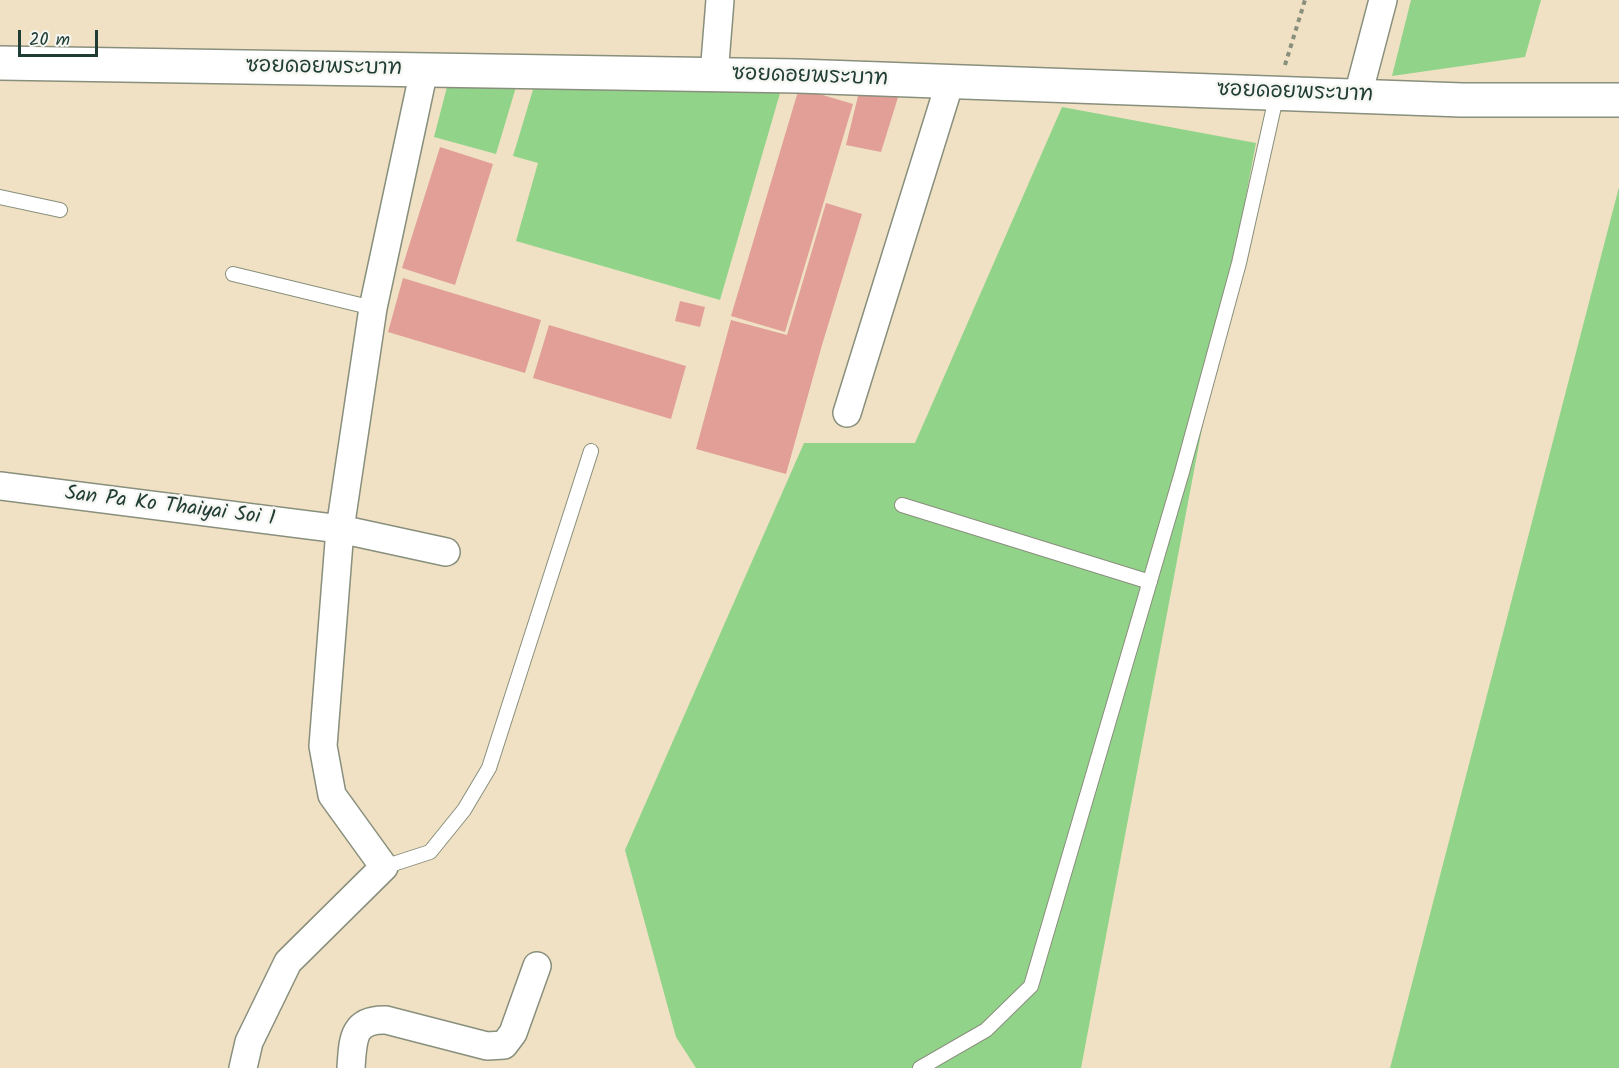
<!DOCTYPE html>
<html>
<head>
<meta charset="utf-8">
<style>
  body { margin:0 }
  #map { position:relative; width:1619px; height:1068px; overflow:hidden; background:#f0e1c4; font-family:Kalam,sans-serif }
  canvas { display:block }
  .scale { position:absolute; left:18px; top:30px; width:80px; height:27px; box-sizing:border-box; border:3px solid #1f3d34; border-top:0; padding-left:8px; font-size:18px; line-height:21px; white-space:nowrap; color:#1f3d34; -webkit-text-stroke:4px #f6f6f2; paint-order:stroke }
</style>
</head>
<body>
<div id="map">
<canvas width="1619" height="1068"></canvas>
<div class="scale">20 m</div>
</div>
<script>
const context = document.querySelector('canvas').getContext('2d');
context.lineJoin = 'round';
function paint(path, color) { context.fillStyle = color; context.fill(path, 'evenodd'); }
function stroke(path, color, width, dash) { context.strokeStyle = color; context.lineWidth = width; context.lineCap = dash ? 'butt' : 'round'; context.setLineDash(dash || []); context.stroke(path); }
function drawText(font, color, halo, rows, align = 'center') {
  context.font = font + ' Kalam,"Playpen Sans Thai",sans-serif'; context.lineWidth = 5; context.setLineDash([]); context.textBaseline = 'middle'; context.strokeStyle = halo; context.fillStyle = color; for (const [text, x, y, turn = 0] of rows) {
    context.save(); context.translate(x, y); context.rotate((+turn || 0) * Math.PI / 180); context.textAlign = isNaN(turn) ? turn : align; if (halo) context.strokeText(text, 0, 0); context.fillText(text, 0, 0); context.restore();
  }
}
paint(new Path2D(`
  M1411 0H1541L1525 57 1392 76Z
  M538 73 785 76 720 300 516 241 538 163 513 156Z
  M448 83 516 87 496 154 434 137Z
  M1062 107 1256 143 1081 1068H696L676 1037 625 850 804 443H915Z
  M1619 187V1068H1390Z`), '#92d38a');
paint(new Path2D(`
  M861 84 900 91 881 152 846 145Z
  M799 88 853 104 785 332 731 316Z
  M440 147 493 164 455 285 402 268Z
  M826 203 862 214 822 345 786 474 696 449 731 320 787 335Z
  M403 278 541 320 525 373 388 332Z
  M680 301 705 307 700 327 675 321Z
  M549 325 686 366 671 419 533 378Z`), '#e19f97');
const service = new Path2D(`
  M0 197 60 210
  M233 274 373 308
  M902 505 1150 582
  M384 867 430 852 464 810 489 768 591 451
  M920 1068 986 1030 1031 986 1182 472 1239 263 1277 93`);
const minor = new Path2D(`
  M714 75 720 0
  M1358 95 1383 0
  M847 413 950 82
  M0 486 340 529 446 552
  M243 1068 249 1042 288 962 384 867 332 795 323 746 340 529 373 308 424 70
  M351 1068C353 1040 352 1019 386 1020L487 1046 504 1045 513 1033 537 966`);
const tertiary = new Path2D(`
  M0 63 798 76 1462 100H1619`);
stroke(service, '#888f7c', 16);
stroke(minor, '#888f7c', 30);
stroke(tertiary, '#888f7c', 36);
stroke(new Path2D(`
  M1285 65 1305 0`), '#888f7c', 4, [4.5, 4.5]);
stroke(service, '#fff', 14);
stroke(minor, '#fff', 27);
stroke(tertiary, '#fff', 33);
drawText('21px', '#1f3d34', '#f6f6f2', [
  ["ซอยดอยพระบาท",324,69,1],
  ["ซอยดอยพระบาท",810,78,2],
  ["ซอยดอยพระบาท",1295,94,2],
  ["San Pa Ko Thaiyai Soi 1",170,508,7]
]);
</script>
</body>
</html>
